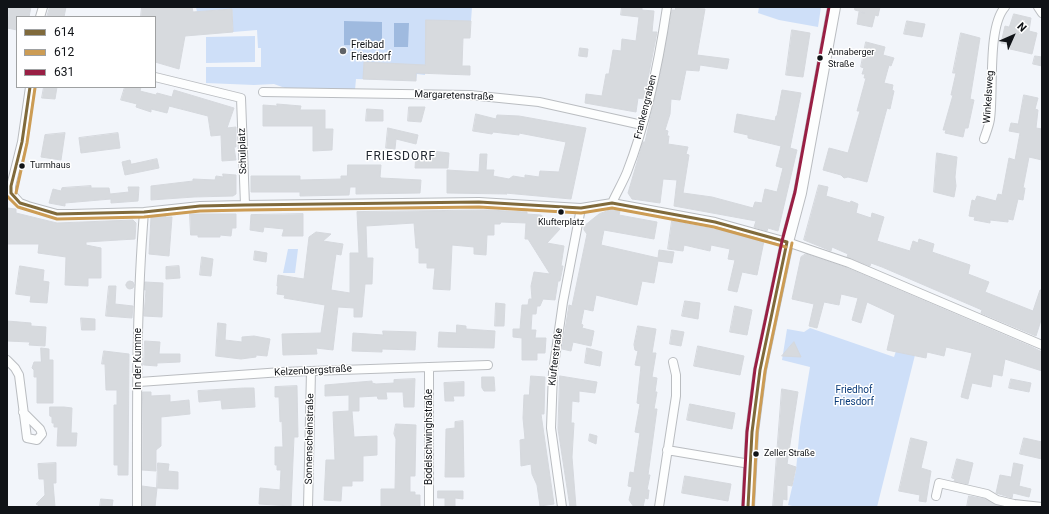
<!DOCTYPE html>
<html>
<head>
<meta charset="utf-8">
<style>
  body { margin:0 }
  #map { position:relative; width:1049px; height:514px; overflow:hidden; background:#f2f5fa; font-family:Roboto,sans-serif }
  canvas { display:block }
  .frame { position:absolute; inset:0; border:8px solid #101317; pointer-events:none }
  .legend { position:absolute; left:16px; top:16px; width:140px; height:72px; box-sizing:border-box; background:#fff; border:1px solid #9fa1a2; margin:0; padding:5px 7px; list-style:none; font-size:12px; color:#101317 }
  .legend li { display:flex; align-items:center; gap:8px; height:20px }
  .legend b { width:20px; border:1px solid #9fa1a2 }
  .north { position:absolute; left:993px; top:16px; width:40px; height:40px; -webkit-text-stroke:3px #fff; paint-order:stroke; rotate:45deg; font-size:11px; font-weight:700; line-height:16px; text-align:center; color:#101317 }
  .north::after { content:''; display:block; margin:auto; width:14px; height:18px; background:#101317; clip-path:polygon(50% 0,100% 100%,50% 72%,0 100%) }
</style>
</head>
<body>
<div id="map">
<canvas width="1049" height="514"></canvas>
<div class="frame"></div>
<ul class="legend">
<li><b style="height:5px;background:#806a3b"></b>614</li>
<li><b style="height:5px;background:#cc9c54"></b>612</li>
<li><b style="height:5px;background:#991f44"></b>631</li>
</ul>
<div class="north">N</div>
</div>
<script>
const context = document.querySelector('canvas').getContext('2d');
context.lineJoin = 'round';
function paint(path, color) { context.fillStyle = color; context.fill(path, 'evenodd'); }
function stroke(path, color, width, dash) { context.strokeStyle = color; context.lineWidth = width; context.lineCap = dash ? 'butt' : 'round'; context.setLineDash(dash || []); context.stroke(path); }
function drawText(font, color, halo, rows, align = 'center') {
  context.font = font + ' Roboto,sans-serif'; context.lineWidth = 3; context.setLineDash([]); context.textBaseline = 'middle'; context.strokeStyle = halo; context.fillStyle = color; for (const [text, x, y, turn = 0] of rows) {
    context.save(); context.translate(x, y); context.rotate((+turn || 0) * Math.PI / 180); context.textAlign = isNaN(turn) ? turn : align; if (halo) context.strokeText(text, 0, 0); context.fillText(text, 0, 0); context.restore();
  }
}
paint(new Path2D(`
  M196 7H472L471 21 425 65V75L417 74 416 81 356 79 355 90 285 88 274 84 254 85 206 83V67H261V48H258L257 30 233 32 232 9 197 12Z
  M759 7H821L818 27 779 20 758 13Z
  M255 36V62L206 63V37Z
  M288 249H298L295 273H283Z
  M810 328 894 357 896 351 915 355 877 507H796L788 505 796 470 800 427 810 367 782 360 787 329 804 332Z`), '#cedff8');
paint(new Path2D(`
  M344 21 382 22V46L344 45Z
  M394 23H409L408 47H394Z`), '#9fbadf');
const building = new Path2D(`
  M9 7H31L29 17H17V30L7 28Z
  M50 7H66L64 17H47Z
  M142 7H192L193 12 232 9 233 32 185 36 179 69 155 62V17H141Z
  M622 7H642V10L654 11 652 32H657L644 99 638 98 636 112 585 103 586 94 602 96 606 74H609L613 50 621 51 622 39 636 41 639 17 621 15Z
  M676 7 705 9 697 55 729 59 727 69 700 65 699 71 686 70 680 100 671 99 670 114 665 130 668 131 667 136H669L668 144 688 147 686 154 689 155 683 193 712 197 753 208 755 202 762 203 765 189 777 192 783 168 776 166 781 146 748 138V135L734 132 737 114 775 121 776 116H777L782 90 801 93 790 148 797 150 778 231 768 228 767 231 754 227 756 221 674 206 677 180 663 179 660 203 632 199 628 193 643 142H645L661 71 672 10H675Z
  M855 7H880L878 16 875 15 872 27 857 24 859 12 865 13 855 10Z
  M1014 14 1031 18 1029 31 1037 33 1032 54 1010 49 1011 45 1001 43 1005 26 1009 27Z
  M426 20 471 21 470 38H463L462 66H470V75L416 73V81L363 79 364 62 425 65Z
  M907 21 925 24 922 37 904 34Z
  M792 30 810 33 803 77 786 75Z
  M961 33 980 38 970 99 974 100 968 128H965L963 137 945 133 946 130H943L953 95H951L956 73H953Z
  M866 42 885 47 883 55 894 58 891 66 889 65 884 83 893 85 892 90 894 91 890 109 887 108 867 182 848 177 844 178 841 175 823 170 829 148 848 153 860 111H857L866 78H864L865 74H862L864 68 861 67Z
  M580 48 588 49 587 57 579 56Z
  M1035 56 1042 57V66L1033 64Z
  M44 87H57L55 99 42 98Z
  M125 87H141L140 91 156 95 157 93 172 97 174 90 234 108 227 128 236 127V147H234L236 160 222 161 221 135 211 136 208 116 169 106 167 113 151 109V112L136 107 137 104 121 100Z
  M1024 95 1038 98 1035 109 1038 110 1036 128 1042 129V160L1029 157 1023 188H1025L1023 200 1018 199 1013 220 1008 219V222L990 220V223L974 220 975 217 969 216 972 200 975 201 977 196 996 201 998 194 1002 195 1009 158 1015 160 1020 133 1009 131 1011 123 1018 124Z
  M277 104 301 106 300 110H325V129H333L332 150 313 151V126H263V105L277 106Z
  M409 107H425L421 122 408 121Z
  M367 109 383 110V121H366Z
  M476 114 496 119 497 115 519 116 586 128 571 199 505 193 507 194 447 193V170L479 172 480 154H487L486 170H494L493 176 509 179 513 176 525 178V175L539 177 540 171 559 172 566 142 519 133V135L493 132 492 134 473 131Z
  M388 128 418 135 416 144 396 139 395 149 386 148Z
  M65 133 61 160 41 157 45 135Z
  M118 133 120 148 81 153 79 138Z
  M432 151 449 153 448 168H415L416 154 431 155Z
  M937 153 957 157 955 177 956 186 954 197 934 192Z
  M157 159 159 168 125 175 122 162 130 160 131 164Z
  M348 165H381L380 177 381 178 421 180 420 193 356 194V187H350L349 195 300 196V192H251V176H300V180L341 179V176H347Z
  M223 174 236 175V194L233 196 194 197 151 200V186L193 181V179L215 180 216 176 223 177Z
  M819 185 828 187 826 196 850 203 851 201 858 204 856 213 871 218 872 213 884 217 877 241 910 251 913 241 918 243 919 239 934 244 932 252 970 265 968 274 989 282 985 292 1033 311 1040 290H1042V317L1036 336 981 313 982 310 882 267 871 263 870 266 847 257 848 254 832 247 831 251 804 240Z
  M91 186V188H109L110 194 129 192 128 187H139L138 201 111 203V199L65 203V206L49 203 53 189 61 191 62 188Z
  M7 208 16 209V213L57 223 133 220 136 223 135 239 86 242V245L101 248V278H88V286L65 285 66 257 38 253 39 244H7Z
  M488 210 527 212V214L541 215 560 229 547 243 564 246 561 266H563L560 281H558L555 300 543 299 540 306H537L536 314H532L531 330H536L535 338H546L545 353H537V360H522V338L513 337V329H520L522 305H528L529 299H532L531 286 534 272 550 274 528 239H525L526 223 501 222 500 224H494V235H487L486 255 474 254V247L452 245 450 290 433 289 435 268H427V263H419V248H416L414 223 366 226 367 258H373L372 284H365L362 317H354V308L338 307 333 350 316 348 317 354 283 355 282 334 321 333 325 305 284 298 285 295 277 294 278 286H277L278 275 304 279 309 237 316 232 331 234 323 241 343 244 341 255 336 254 331 290 350 293V253H359L357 212Z
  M610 210 620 211 619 215 657 222 654 239 604 230 601 245 658 258 659 250 674 252 672 263 658 261 654 283 642 281 637 305 596 295 593 311 584 309 581 324 583 325 582 328 594 331 591 346 573 342 571 351 562 349 569 305 572 306 587 234 584 230V226L599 214Z
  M190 214H236V228H232L231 236 220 235V237H198V235H191Z
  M303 214V236H282L284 229 264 227 263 232 250 230 251 215Z
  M166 216 165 217H172L169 256 149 254 151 217Z
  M672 221 729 232 764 241 757 275 742 272 737 292 728 290 735 260 728 259 730 249 711 245 710 251 684 245 683 251 668 249Z
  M255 251 267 253 266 262 254 260Z
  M806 254 847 268 1032 347 1042 352V371L1005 359 1002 376 993 374 991 387 972 383 968 399 961 397 972 353 946 347 944 356 927 352 926 358 887 350 895 315 867 302 861 323 852 320 858 298 841 294 839 305 824 302 817 328 809 326 814 304 792 299 801 257Z
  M202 257 213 259 211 276 200 275Z
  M20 266 44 270 43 281 49 282 47 303 30 302 31 296 16 294Z
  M179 266 180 278 166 279V267Z
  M126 285a4 4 0 1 1 8 0a4 4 0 1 1-8 0Z
  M145 282 163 283 162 317 144 316 146 290H145Z
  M109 286H116L115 304 133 306 132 318 106 316Z
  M685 301 700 303 698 319 682 316Z
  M496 303 505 304 504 326H495Z
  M735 306 752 310 747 335 730 332Z
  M81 318 95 319V330H82Z
  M7 321 31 323V326L46 327 45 346 29 345 30 342 7 341Z
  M218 323 226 324 225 340 242 342V337L254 336 270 339 267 356 256 355V357L241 359 216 356Z
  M457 325 466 326V329L495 331 494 348 438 347 439 332 456 333Z
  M638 326 656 329 652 353H656L652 377 657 378 655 392H657L654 409H657L648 475H650L647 490H649L648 499 645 498 643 507H634L629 500 632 487 628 486 630 472 634 473 640 433 635 432 640 404 637 403 641 366 635 365 638 351 635 350 634 345Z
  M672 330 684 332 681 346 670 344Z
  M383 331 416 332 415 350 382 349V352L352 351 353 333 383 335Z
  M145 341 160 342 159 354H180V362L157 363V366L144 365Z
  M794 342 801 357 782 356Z
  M698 346 744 356 740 375 694 366Z
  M41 348 49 349V360H53V403H37V377H34V370L32 368 34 362H41Z
  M587 348 602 352 600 366 585 363Z
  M104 351 129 354 128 475H118V465H114V405H117V390H106L105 364H102Z
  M531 376 545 377 544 414H541L554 504 540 506 537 485 532 474 531 464 521 466 520 440 525 439 523 418 524 395H529Z
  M560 376 597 382 595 393 579 391V402L572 401 571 423H574L572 457 576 507H570L558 429Z
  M482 377H494L495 391H484L482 388Z
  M415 379 414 407H404L403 392H386L387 399H378L377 396 359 397V411H352L354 437 377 436V455L363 456V481H352V486H342L341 501 324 500 326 460H335L333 412 349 411V395L325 396V385L372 381V383L376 384 394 383V380Z
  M1011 379 1031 383 1029 392 1009 388Z
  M464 382V396H453L454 401H445L444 383Z
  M297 386 298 437H294L291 506 259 504 260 488 280 490 281 470H277V465H275V447H283L282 421 280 422 279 397H275V387Z
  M244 388H254L255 407 222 409 221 400 199 402 198 391Z
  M782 389 798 392 787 464 796 467 792 486 787 485V500L783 499 782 507H773Z
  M143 392H151V396L170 395V402L189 400 190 414 161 417V446L156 450V471L142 470Z
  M690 404 735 413 732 429 687 420Z
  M50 407H64L72 408 71 433H77L76 446H57L58 427H54V423H52V417L50 416Z
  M463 421 464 477H445L446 429 455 428V422Z
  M396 424 416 425 415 476H410V492H415V495H420V507L381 506V489H395L396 439 394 434Z
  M590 434 597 436 596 444 589 441Z
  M911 438 927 442 921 468 931 471 926 502 919 501 920 495 899 491Z
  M1024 438 1042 442V459L1020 454Z
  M957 459 973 463 968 484 954 481 955 479 952 478Z
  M56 463V483H53L55 507H41L36 504 45 495 44 479H39L38 464Z
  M158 463 169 464 168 471 178 472V489L157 488Z
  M1014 463 1023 465 1019 486 1031 489 1029 497 1013 493 1012 498 996 493 1000 475 1011 477Z
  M685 476 731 484 728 501 682 493Z
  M142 486 157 488 155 507H142Z
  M438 491H463V499L455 498V507H445V498H438Z
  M969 496 985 499 1003 507H967Z
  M101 499 113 500 112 507H100Z`);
paint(building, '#d7dade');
stroke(building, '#d5d8dd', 1);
const street = new Path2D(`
  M1038 7 1042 13
  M40 17 43 7
  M155 77 241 98 245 205
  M263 92 470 95 539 102 642 125
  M984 139C986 133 989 126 990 119 994 91 987 27 1005 7
  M11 193 20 203 28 206 57 214H71L144 212 200 206 245 205 479 202 581 208 612 203 715 222 787 242 849 263 1042 345
  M11 193V186L22 142 30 87
  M612 203C617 192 623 182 627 172 647 121 659 61 667 7
  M7 360 15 368 19 375 27 438 37 440 42 434 40 429 23 412
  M139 382 282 372 488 365
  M667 450 750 464
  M936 496 939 483 987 494 997 500 1014 504 1042 507
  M137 507C137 409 136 310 144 212
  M308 507 311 371
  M429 507V367
  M562 507 551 428 553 372 563 302 581 208
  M659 507 676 396V375L673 362`);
const secondary = new Path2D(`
  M748 507 752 432 760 370 787 242 800 193 834 7`);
stroke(street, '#babdc1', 10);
stroke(secondary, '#babdc1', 14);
stroke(street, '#fdfefe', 8);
stroke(secondary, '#fdfefe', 12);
stroke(new Path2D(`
  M11 193 20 203 57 214 144 212 200 206 245 205 479 202 581 208 612 203 715 222 787 242
  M11 193V186L22 142 30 87
  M748 507 752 432 760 370 787 242`), '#806a3b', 3);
stroke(new Path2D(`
  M16 193 27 143 35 88
  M7 196 18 207 57 219 144 217 200 211 245 210 479 207 581 213 612 208 714 227 786 247
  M753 507 757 432 765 371 792 243`), '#cc9c54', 3);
stroke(new Path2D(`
  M743 507 747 432 755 369 782 241 795 192 829 7`), '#991f44', 3);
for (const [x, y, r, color] of [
  [343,51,4,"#5f6266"],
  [820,58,3.5,"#101317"],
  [22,166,3.5,"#101317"],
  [561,212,3.5,"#101317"],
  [756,454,3.5,"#101317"]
]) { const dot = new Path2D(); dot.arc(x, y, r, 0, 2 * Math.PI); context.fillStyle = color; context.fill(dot); stroke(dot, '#fff', 1.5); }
drawText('9px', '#101317', '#fff', [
  ["Annaberger",828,53],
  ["Straße",828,65],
  ["Turmhaus",30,166],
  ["Klufterplatz",561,223,"center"],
  ["Zeller Straße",764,454]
], 'left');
drawText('10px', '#101317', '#fff', [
  ["Freibad",351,45],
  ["Friesdorf",351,57]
], 'left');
drawText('10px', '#101317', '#fff', [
  ["Margaretenstraße",454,96,2],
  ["Winkelsweg",989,97,-86],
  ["Frankengraben",646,107,-76],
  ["Schulplatz",243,151,-92],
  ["Klufterstraße",556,357,-83],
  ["In der Kumme",138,359,-90],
  ["Kelzenbergstraße",313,371,-3],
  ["Bodelschwinghstraße",429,437,-90],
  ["Sonnenscheinstraße",310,439,-89]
]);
drawText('10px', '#0b3c7a', '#fff', [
  ["Friedhof",854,390],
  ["Friesdorf",854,402]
]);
context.letterSpacing = '1px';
drawText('12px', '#232932', '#fff', [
  ["FRIESDORF",401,157]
]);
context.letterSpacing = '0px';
</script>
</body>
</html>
